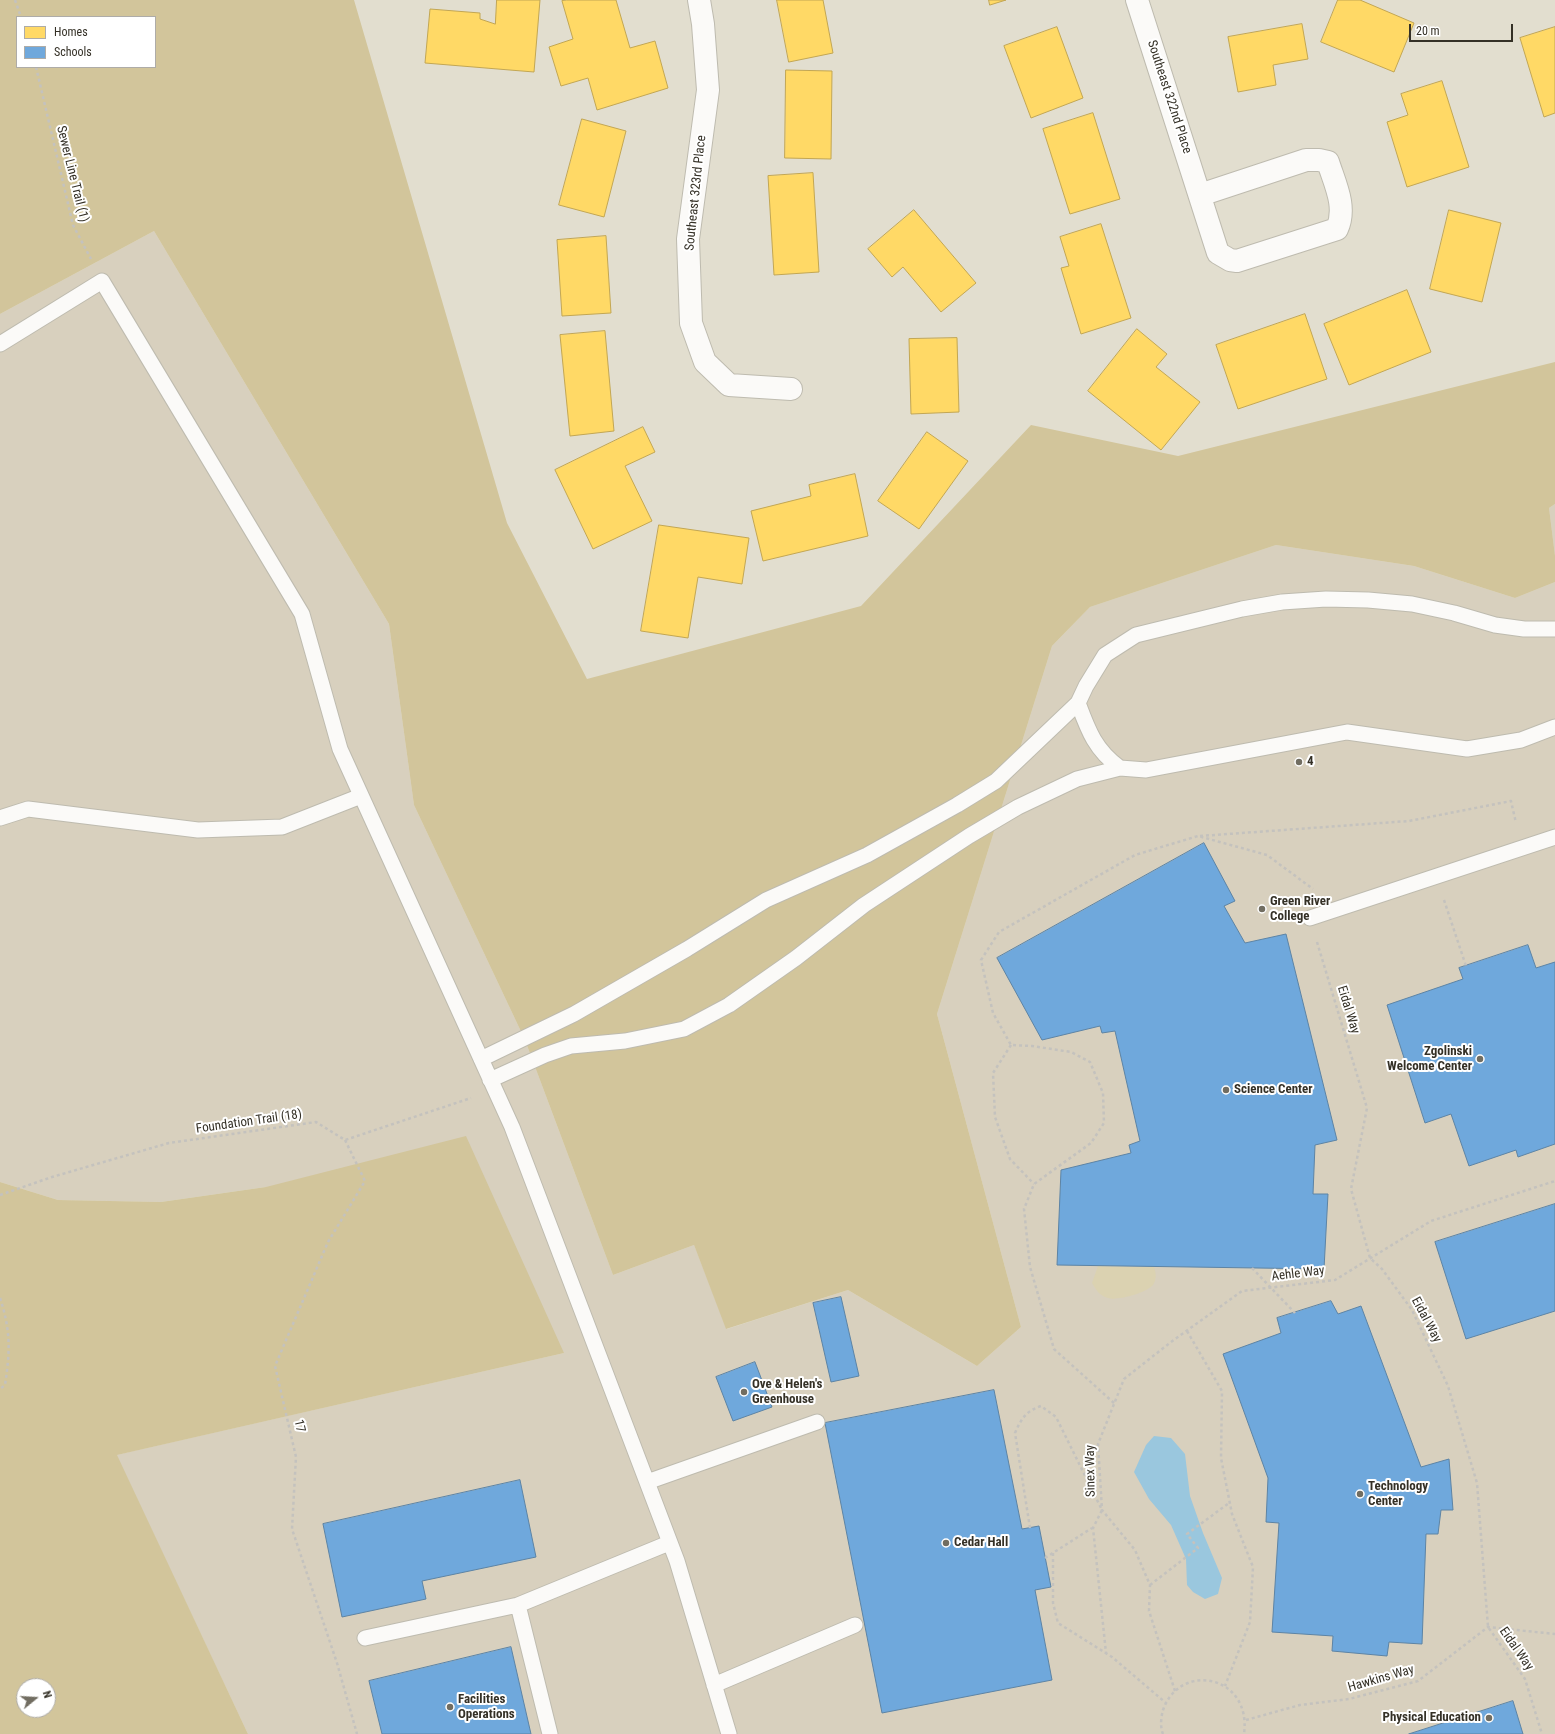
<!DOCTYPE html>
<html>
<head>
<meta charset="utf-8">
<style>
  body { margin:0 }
  #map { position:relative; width:1555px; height:1734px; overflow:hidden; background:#e2decf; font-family:"Roboto Condensed",sans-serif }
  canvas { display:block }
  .legend { position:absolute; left:16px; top:16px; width:140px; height:52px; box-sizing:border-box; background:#fff; border:1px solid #aeaca8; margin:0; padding:5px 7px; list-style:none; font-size:12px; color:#343026 }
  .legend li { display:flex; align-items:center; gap:8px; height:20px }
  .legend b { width:20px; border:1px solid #aeaca8 }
  .north { position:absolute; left:16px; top:1678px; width:40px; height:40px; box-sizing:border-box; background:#fff; border:1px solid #aeaca8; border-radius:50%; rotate:72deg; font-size:11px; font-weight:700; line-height:16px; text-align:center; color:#343026 }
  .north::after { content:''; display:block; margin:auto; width:14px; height:18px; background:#716d61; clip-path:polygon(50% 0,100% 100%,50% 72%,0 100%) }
  .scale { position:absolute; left:1409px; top:24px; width:104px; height:18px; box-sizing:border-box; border:2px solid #343026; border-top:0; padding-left:5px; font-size:12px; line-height:14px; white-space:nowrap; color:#343026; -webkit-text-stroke:3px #fff; paint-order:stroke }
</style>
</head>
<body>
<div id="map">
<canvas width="1555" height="1734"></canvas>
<ul class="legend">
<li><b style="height:11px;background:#ffd966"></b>Homes</li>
<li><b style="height:11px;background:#6fa8dc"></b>Schools</li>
</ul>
<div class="north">N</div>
<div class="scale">20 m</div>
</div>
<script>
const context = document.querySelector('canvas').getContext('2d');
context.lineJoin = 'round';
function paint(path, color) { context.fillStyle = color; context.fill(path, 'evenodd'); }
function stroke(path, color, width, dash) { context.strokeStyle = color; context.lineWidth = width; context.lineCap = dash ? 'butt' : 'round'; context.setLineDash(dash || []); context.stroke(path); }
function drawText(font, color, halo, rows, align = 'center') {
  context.font = font + ' "Roboto Condensed",sans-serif'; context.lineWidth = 4; context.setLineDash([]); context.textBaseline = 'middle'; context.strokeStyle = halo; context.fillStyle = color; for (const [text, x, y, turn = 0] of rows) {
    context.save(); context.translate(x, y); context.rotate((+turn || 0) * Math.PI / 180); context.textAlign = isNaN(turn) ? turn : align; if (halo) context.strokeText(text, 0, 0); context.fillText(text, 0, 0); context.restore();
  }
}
paint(new Path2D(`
  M154 231 389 624 414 805 525 1040 613 1275 694 1245 727 1329 848 1290 977 1366 1021 1327 937 1014 1052 646 1090 607 1276 545 1414 566 1515 598 1555 582V1734H248L116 1455 564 1353 266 1187 161 1202 58 1200 0 1182V314Z
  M1555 504V556L1549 508Z`), '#d8d0be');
paint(new Path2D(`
  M1098 1266 1154 1267C1156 1273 1157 1279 1153 1285 1146 1293 1117 1301 1108 1298 1100 1296 1096 1290 1092 1283Z`), '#dbd2b1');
paint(new Path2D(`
  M0 0H354L507 523 587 679 861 606 1031 425 1178 456 1555 362V504L1549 508 1555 556V582L1515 598 1414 566 1276 545 1090 607 1052 646 937 1014 1021 1327 977 1366 848 1290 726 1329 694 1245 613 1275 525 1040 414 805 389 624 154 231 0 314ZM17 17H155V67H17Z
  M466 1136 564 1353 117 1455 248 1734H0V1182L58 1200 161 1202 266 1187ZM24 1686H48V1710H24Z`), '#d2c59b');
paint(new Path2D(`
  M1154 1436 1171 1438 1185 1454 1190 1496 1203 1533 1222 1578 1218 1594 1205 1599 1193 1592 1187 1585 1186 1559 1171 1525 1149 1499 1134 1472 1146 1445Z`), '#9ac7de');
const homes = new Path2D(`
  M497 0H540L534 72 425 63 430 9 480 13V19L495 24Z
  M567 0H616L630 48 655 41 668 88 597 110 588 78 561 86 549 47 573 39 562 1Z
  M777 0H823L833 53 789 62Z
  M989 0H1006L990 5Z
  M1338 0H1360L1414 23 1394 72 1321 42Z
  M1302 24 1308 59 1273 65 1276 85 1238 92 1228 37Z
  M1057 27 1083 98 1031 118 1004 46Z
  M1555 27V113L1544 117 1520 38Z
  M786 70 832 71 831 159 785 158Z
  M1442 81 1469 167 1407 187 1387 122 1408 115 1401 94Z
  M1093 113 1120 199 1070 214 1043 129Z
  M582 119 626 131 604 217 559 205Z
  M813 173 819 272 774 275 768 176Z
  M914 210 976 283 941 312 903 267 892 277 868 249Z
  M1449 210 1501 223 1482 302 1430 289Z
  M1101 224 1131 318 1081 334 1061 268 1069 266 1060 237Z
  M606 236 611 313 562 316 557 240Z
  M1407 290 1431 352 1349 385 1324 324Z
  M1305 314 1327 379 1238 409 1216 345Z
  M1137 329 1167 354 1156 367 1200 402 1161 450 1088 391Z
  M605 331 614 431 570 436 560 335Z
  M957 338 959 412 911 414 909 339Z
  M643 427 655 452 625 466 652 521 593 549 555 470Z
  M927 432 968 461 919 529 878 501Z
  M855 474 868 536 763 561 751 511 811 496 809 485Z
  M659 525 749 538 742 584 698 577 688 638 641 631Z`);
paint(homes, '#ffd966');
stroke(homes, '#c2a653', 1);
const schools = new Path2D(`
  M1204 843 1235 901 1224 906 1245 943 1286 934 1337 1140 1315 1145 1313 1194H1328L1324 1269 1057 1265 1061 1170 1131 1153 1129 1145 1140 1141 1115 1031 1102 1033 1100 1026 1042 1040 997 958Z
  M1528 945 1536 968 1555 962V1144L1518 1157 1516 1150 1469 1166 1451 1114 1425 1123 1387 1005 1463 979 1459 968Z
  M1555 1204V1311L1466 1339 1435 1242Z
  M841 1297 859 1376 831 1382 813 1303Z
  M1331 1301 1338 1314 1361 1306 1421 1467 1449 1459 1453 1510H1441L1438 1534H1426L1422 1644 1389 1642 1387 1656 1332 1651 1333 1636 1272 1632 1279 1523 1266 1522 1268 1478 1223 1354 1281 1333 1277 1318Z
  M755 1362 772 1407 733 1421 716 1377Z
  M994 1390 1022 1529 1039 1526 1051 1587 1035 1590 1052 1680 882 1713 825 1423Z
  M520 1480 536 1557 422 1581 426 1599 342 1617 323 1524Z
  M511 1647 531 1734H382L369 1681Z
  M1513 1701 1523 1734H1409Z`);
paint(schools, '#6fa8dc');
stroke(schools, '#5d84a5', 1);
const lane = new Path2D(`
  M0 344 102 281 302 614 340 749 512 1127 677 1561 729 1734
  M1120 768C1095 750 1088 730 1078 703L1086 686 1105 655 1136 635 1242 609 1282 602 1326 599 1368 600 1412 604 1454 613 1495 625 1524 629H1555
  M0 818 28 809 198 830 282 827 361 796
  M1310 918 1555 837
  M481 1059 574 1014 687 949 766 900 867 855 957 805 996 781 1078 703
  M490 1080 545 1055 571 1046 625 1041 684 1029 729 1005 796 958 864 905 969 836 1018 807 1077 779 1120 768 1146 770 1347 732 1467 749 1521 740 1555 727
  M647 1482 817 1422
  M365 1638 518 1605
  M714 1685 855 1625
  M550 1734 518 1605 669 1543`);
const street = new Path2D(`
  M699 0 703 24 708 90 688 239 691 323 705 362 729 385 791 389
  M1137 0 1218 253 1230 260 1237 261 1337 229C1347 207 1335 184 1328 162L1319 160H1306L1200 195`);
stroke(lane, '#bebbaf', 17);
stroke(street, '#bebbaf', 24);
stroke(new Path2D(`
  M15 0 21 17
  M36 67 73 225 91 259
  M1200 836 1409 821 1511 801 1516 823
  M1444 900 1466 966
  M1317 942 1367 1108 1351 1189 1370 1258 1382 1269 1412 1310 1448 1386 1477 1483 1488 1627 1525 1679 1542 1734
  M1011 1045 993 1073 995 1117 1010 1159 1034 1184
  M345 1140 365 1181 328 1242 275 1366 296 1457 292 1529 337 1663 357 1734
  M0 1195 52 1177 169 1143 316 1122 345 1140 471 1098
  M0 1298C11 1331 10 1352 5 1385L0 1389
  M1187 1331 1222 1391 1221 1458 1232 1514 1253 1567 1250 1622 1225 1686
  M1114 1403 1054 1349 1030 1267 1024 1209 1034 1184 1091 1143 1104 1123 1103 1093 1090 1062 1071 1052 1032 1046 1011 1045 993 1013 981 960 999 932 1135 855 1198 836 1267 855 1313 889
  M1030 1528 1015 1433C1021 1419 1026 1411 1041 1406L1056 1417 1102 1510 1093 1528 1106 1653
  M1053 1553V1603L1058 1623 1112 1657 1166 1703
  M1045 1558 1092 1528
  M1150 1585 1198 1548 1187 1534 1229 1503
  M1175 1691 1149 1611 1150 1585 1135 1550 1102 1510 1098 1444 1124 1379 1171 1342 1242 1291 1335 1280 1431 1221 1555 1181
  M1246 1720 1300 1705 1349 1699 1418 1681 1488 1627 1555 1634
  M1163 1734C1160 1727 1161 1717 1163 1710 1180 1661 1252 1675 1244 1734`), '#c4c2be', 2.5, [3, 3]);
stroke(lane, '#fbfaf8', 15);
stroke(street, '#fbfaf8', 22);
stroke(new Path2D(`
  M1252 1268 1295 1313`), '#c4c2be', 2.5, [3, 3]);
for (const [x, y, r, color] of [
  [1299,762,4,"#716d61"],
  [1262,909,4,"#716d61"],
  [1480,1059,4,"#716d61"],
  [1226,1090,4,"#716d61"],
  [744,1392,4,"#716d61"],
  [1360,1494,4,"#716d61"],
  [946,1543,4,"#716d61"],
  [450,1707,4,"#716d61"],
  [1489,1718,4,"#716d61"]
]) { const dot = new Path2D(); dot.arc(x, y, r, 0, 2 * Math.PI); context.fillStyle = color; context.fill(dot); stroke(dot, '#fff', 1.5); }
drawText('13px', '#343026', '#fff', [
  ["Southeast 322nd Place",1169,97,72],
  ["Sewer Line Trail (1)",72,174,76],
  ["Southeast 323rd Place",696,193,-84],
  ["Eidal Way",1348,1010,73],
  ["Foundation Trail (18)",249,1122,-8],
  ["Aehle Way",1298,1274,-7],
  ["Eidal Way",1426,1320,62],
  ["17",299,1426,77],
  ["Sinex Way",1091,1471,-91],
  ["Eidal Way",1516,1649,55],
  ["Hawkins Way",1381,1679,-16]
]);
drawText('bold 13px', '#343026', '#fff', [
  ["4",1307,762],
  ["Green River",1270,902],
  ["College",1270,917],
  ["Zgolinski",1472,1052,"right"],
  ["Welcome Center",1472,1067,"right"],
  ["Science Center",1234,1090],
  ["Ove & Helen's",752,1385],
  ["Greenhouse",752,1400],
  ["Technology",1368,1487],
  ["Center",1368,1502],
  ["Cedar Hall",954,1543],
  ["Facilities",458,1700],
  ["Operations",458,1715],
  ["Physical Education",1481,1718,"right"]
], 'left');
</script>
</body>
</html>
